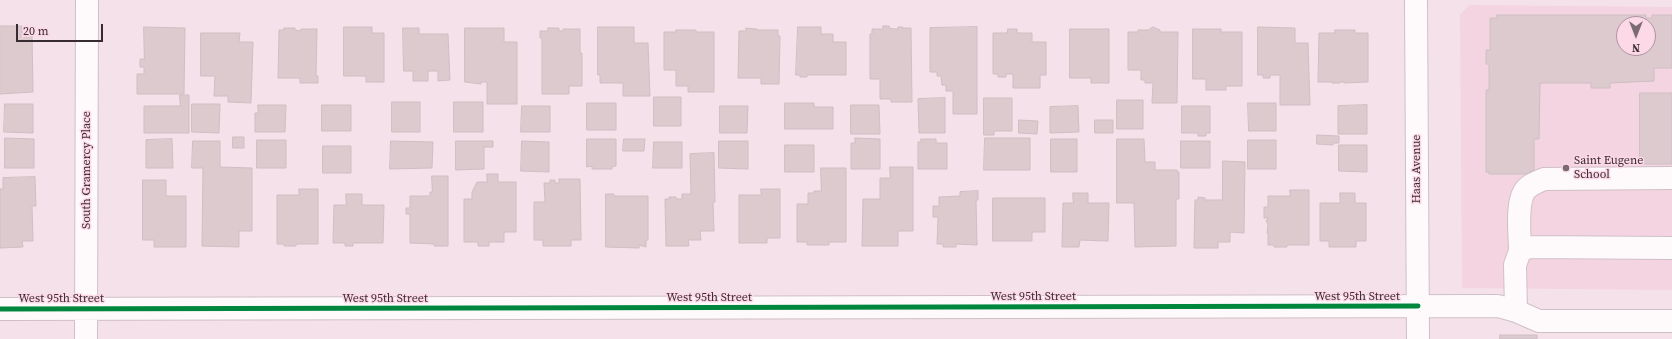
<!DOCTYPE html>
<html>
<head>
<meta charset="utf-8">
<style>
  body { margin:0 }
  #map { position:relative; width:1672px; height:339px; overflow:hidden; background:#f5e1e9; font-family:"Source Serif 4",serif }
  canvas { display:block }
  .north { position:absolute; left:1616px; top:16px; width:40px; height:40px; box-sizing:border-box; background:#fdd9e8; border:1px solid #ae939f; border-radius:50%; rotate:180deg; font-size:11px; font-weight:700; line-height:16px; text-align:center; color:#382b31 }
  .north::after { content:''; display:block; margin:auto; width:14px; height:18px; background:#7a6b71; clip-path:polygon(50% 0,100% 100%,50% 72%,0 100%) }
  .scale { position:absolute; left:16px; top:24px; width:87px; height:18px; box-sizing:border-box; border:2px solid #382b31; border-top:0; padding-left:5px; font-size:12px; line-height:14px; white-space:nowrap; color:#382b31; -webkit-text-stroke:3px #fdd9e8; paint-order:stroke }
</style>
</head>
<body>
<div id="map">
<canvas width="1672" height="339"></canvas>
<div class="north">N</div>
<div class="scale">20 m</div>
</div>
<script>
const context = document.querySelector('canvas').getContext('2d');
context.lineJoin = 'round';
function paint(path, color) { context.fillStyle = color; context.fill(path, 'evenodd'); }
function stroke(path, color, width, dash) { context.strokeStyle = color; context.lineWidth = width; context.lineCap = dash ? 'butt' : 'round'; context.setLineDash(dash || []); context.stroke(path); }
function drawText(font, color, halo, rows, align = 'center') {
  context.font = font + ' "Source Serif 4",serif'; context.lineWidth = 3; context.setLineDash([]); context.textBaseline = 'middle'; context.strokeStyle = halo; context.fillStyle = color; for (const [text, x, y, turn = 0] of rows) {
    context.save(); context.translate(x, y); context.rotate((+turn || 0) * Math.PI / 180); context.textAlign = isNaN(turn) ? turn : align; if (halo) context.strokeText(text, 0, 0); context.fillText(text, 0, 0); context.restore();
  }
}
paint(new Path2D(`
  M1469 5 1672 7V290L1462 288 1460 15ZM1624 24H1648V48H1624Z`), '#f5d4e2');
const building = new Path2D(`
  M1497 15H1646V18H1652V15H1672V68H1654V81L1610 83V88H1591V83H1540L1539 139H1534V171H1530V174H1489V172H1486V90H1489V64H1486V50H1490V18H1497ZM1624 24H1648V48H1624Z
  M0 26H22V33H32L33 92 0 94Z
  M883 26H889V28L895 29H898V27H903V29L904 28H911L912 102H891V99H880V79H870V34H872V29H883Z
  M144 27 185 28 184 94H137V74H144V67H140V59H144Z
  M344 27H372V33H384V82H366V76H344Z
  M598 27H634V43H648L650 96H623V83H600V75H598Z
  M798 27H821V34H833V42H846V75H807V77H800V75H796Z
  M977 27V114H953V91H946V85H942L941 76H937V72H930V28Z
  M1153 27 1160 30V32H1178L1177 103H1152L1153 83H1145V80H1141V70H1128V32H1138V30H1148Z
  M1258 27 1295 28V43H1308L1310 105H1280V75H1270V78H1263V75H1258Z
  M284 28H295V30L301 31V29H317L316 76H318V83H300V78H278L279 30H284Z
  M403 28H419V34H448L450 80 438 81V71H428V81H413V71H404Z
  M465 28H504V42H517V104H487V82H481V84L465 82Z
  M548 28H559V31H563V29H580V53H582V86H569V94H542V38H540V31H548Z
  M746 28 757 29V30H778V36H780L779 84H761V78H738L739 31H746Z
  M1008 29H1017V33H1032V42H1046V75H1040V88H1013V74H1006V77H998V74H993V33H1007Z
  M1070 29H1109V83H1091V78H1070Z
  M1193 29H1221V32H1242V86H1226V90H1206V79H1193Z
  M676 30H696V32H714V92H688V86H676V70H664V32H676Z
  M1335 30H1355V33H1368V82L1344 83V82H1340V83H1332V82H1318L1319 33H1335Z
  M201 33H240L239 42H253L251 103 228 102V96H214L215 76H201Z
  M1640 93H1672V164H1640Z
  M180 95H189V133H144V106H180Z
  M654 97H681V126H654Z
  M945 98V133H919L918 99Z
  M984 98H1012V131H994V135H984Z
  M1117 100H1143V129H1117Z
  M392 102H420V132H392Z
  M454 102H483V132H454Z
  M587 103H616V130H587Z
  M785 103H814V107H833V129H785Z
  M1248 103H1276V131H1249Z
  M5 104H33V133L4 132Z
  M192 104H220L219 133 192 132Z
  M258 105H286L285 132H255V113H258Z
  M322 105H351V131H322Z
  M851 105H879L880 134H851Z
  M1367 105V134H1338V106Z
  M522 106H550V132H521Z
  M720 106H748L747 133H720Z
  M1078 106 1079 132 1050 133V107Z
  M1182 106H1210V133H1206V136H1198V133H1182Z
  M1019 120 1038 121 1037 134 1019 133Z
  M1095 120H1113V133H1095Z
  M1317 135 1339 136V143H1333V145L1317 144Z
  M233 137H244V148H233Z
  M5 138 34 139V168H5Z
  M855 138 880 139V169H851V143H855Z
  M985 138H1030V170H984Z
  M172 139 173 168H146V140Z
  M587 139H616V166L612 167V169H592V166L587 167Z
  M624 139H645L644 151H623Z
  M921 139H936V143H947V169H918V142H921Z
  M1051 139H1077V172H1051Z
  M1117 139H1144L1145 162H1155V170H1177V172H1179V199H1176V246L1135 247 1134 203H1117Z
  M257 140H286V168H257Z
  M1248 140H1276V169H1248Z
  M193 141H220V167L252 168V231H239V247L202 246 203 168H192Z
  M391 141 433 142 432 168 390 169Z
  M456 141H493V147H484V169L456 170Z
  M522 141 549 142V172L521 171Z
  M719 141H748V169L719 168Z
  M1181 141H1210V168H1181Z
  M654 142H682V168H653Z
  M785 145H814V172H785Z
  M1339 145H1367V172L1339 171Z
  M323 146H351V173H323Z
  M714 153 715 202H713L714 231H700L701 240H688L689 246H666L665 199H669V197H676V199H682V194H691L690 154Z
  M1223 161 1245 162 1244 233 1230 232V242H1218V248H1194L1195 200H1198V197L1205 198V200H1222Z
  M890 167H913V231H898V246H862L863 199H880V178H890Z
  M821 168H846V242H829V245H807V242H797V204H808V193H814V191H821Z
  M487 174H498V182H516V232H504V242H489V246H478V242H464V199H472V192L477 182H487Z
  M432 176H448V246H434V244L410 243V214H406V208H410V196H430V192H432Z
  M35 177 36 206H32L33 241H22L23 247 0 248V189H3V178Z
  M559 179H580L581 240H571V246H543V240H534V202H545L544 183H550V180H555V183H559Z
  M143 180H166V196H186V247H154V240H143Z
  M299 189H318V244H296V246H284V244H277V195H299Z
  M761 189H780V238H767V243H739V195H761Z
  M1290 190H1309V245H1287V247H1274V245H1268V233H1267L1268 225 1266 220H1268V218H1264V207H1268V196H1290Z
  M978 191V200H976L977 245 956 244V247H943V244H937L938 217H933V206H939V197L960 196V192Z
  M1073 193H1088V203H1109L1108 241 1080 240 1079 247H1062L1063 203H1073Z
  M1340 193H1355V203H1366V241H1356V247H1329V241H1320V203H1340Z
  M346 194H362V205H384L383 243H353V246H345V243H333L334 205H346Z
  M606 194H614V196H648V240H646V247L639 245V248L606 247Z
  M993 198H1045V232H1032V241H993Z
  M1500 335H1537V339H1500Z`);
paint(building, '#dccacf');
stroke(building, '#cebec2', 1);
const minor = new Path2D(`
  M1416 0 1418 339
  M1520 251C1520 235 1516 206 1524 192 1528 185 1537 182 1544 179L1672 178
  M0 309 1498 306 1516 311 1539 321H1672
  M1516 311 1515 265 1520 251 1529 247 1672 248
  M86 339 87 0`);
stroke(minor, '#cfc0c6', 24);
stroke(minor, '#fefafc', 22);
stroke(new Path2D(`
  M0 309 1418 306`), '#00873e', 5);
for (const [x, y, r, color] of [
  [1566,168,4,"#7a6b71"]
]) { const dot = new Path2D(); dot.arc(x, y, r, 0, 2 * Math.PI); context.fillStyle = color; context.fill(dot); stroke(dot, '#fdd9e8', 1.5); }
drawText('12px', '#382b31', '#fdd9e8', [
  ["Saint Eugene",1574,161],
  ["School",1574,175]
], 'left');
drawText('12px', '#382b31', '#fdd9e8', [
  ["Haas Avenue",1417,169,-90],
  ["South Gramercy Place",87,170,-90],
  ["West 95th Street",1033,297],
  ["West 95th Street",1357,297],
  ["West 95th Street",709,298],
  ["West 95th Street",61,299],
  ["West 95th Street",385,299]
]);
</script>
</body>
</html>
